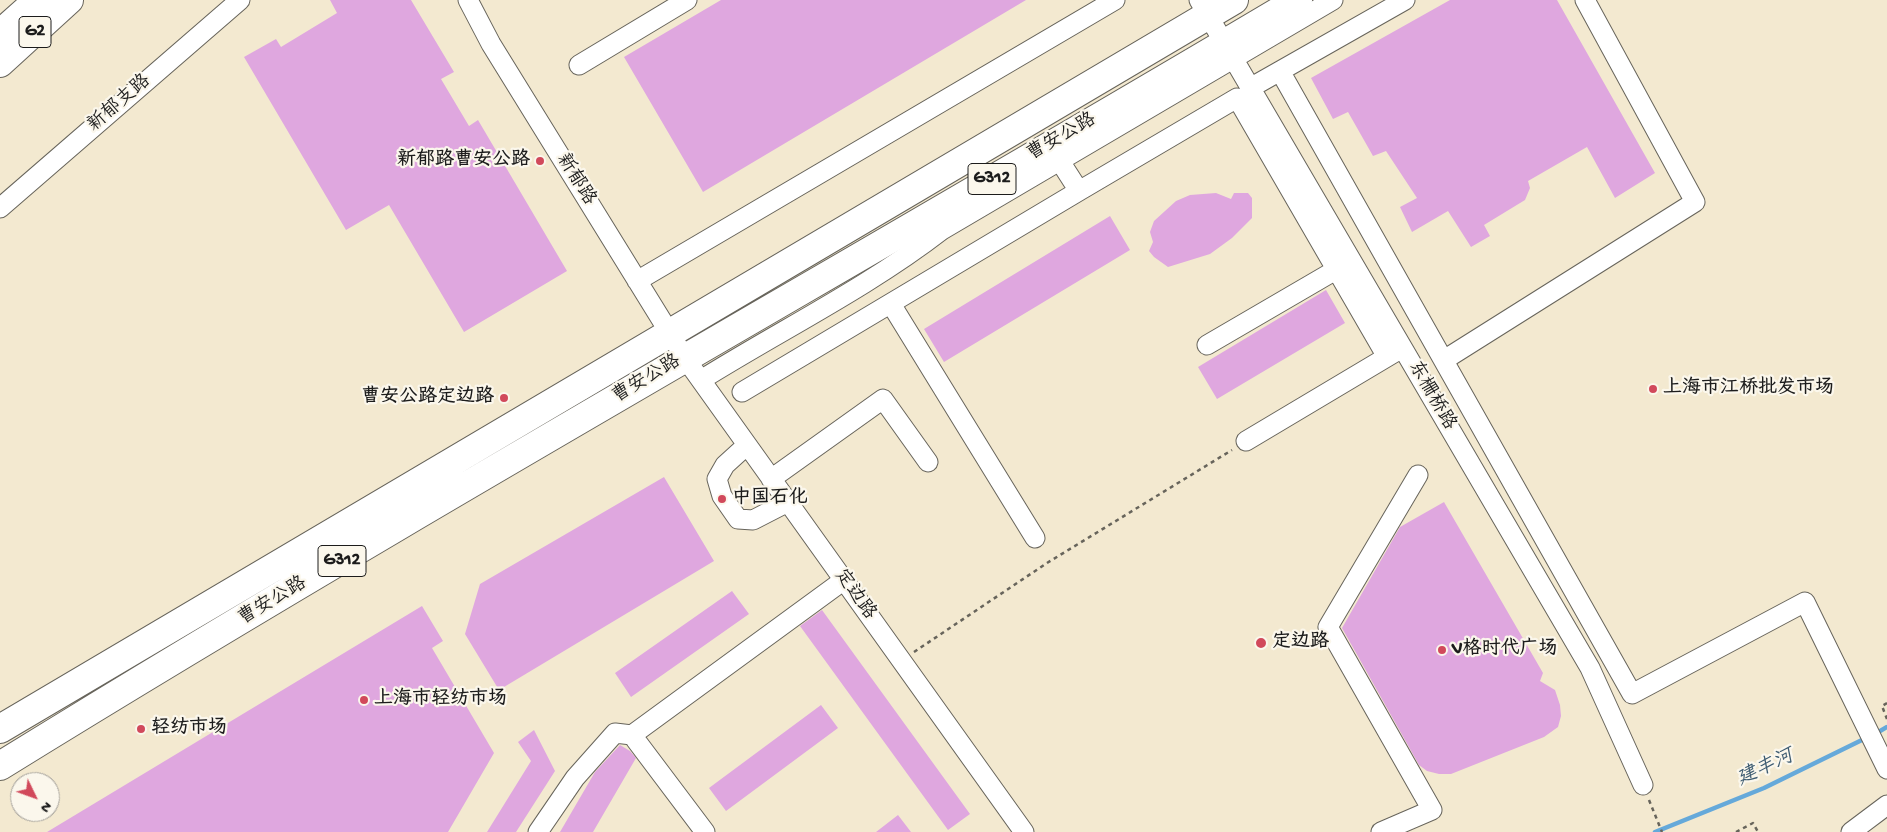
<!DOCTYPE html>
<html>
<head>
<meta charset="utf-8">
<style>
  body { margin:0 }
  #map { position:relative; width:1887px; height:832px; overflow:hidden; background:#f3e9d0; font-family:"Gochi Hand",sans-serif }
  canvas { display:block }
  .north { position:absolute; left:10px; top:772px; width:50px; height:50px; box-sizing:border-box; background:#fbf7ec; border:1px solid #a29f99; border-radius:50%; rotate:132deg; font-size:14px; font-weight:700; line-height:20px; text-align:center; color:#1c1c1c }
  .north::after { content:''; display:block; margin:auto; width:18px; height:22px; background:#d1495b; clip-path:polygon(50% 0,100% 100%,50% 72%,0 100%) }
</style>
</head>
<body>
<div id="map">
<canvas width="1887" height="832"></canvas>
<div class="north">N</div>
</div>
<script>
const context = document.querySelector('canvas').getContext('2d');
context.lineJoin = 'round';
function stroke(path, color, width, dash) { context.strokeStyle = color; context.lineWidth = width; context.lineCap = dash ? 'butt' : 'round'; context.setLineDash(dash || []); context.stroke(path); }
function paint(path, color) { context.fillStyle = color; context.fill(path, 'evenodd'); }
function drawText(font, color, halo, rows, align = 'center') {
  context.font = font + ' "Gochi Hand","LXGW WenKai TC",sans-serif'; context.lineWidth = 4.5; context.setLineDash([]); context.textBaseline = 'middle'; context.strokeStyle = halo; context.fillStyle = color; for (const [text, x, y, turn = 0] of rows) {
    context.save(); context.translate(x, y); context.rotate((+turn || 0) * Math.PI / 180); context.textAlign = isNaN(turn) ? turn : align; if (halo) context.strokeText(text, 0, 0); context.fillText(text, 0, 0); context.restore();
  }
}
stroke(new Path2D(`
  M1875 734 1887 727
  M1655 832 1764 788 1866 738`), '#65a9da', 4.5);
paint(new Path2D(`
  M330 0H411L454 72 441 79 469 126 478 120 567 271 464 332 389 205 346 230 244 57 276 39 281 47 337 13Z
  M721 0H1026L703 192 624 57Z
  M1450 0H1557L1655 173 1615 198 1587 147 1528 181 1530 188 1525 200 1484 225 1490 236 1471 247 1448 211 1412 232 1400 207 1417 198 1386 151 1373 156 1348 112 1333 119 1311 78Z
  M1216 193 1231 199 1234 193H1248L1252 198V218L1232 238 1210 254 1168 267 1154 257 1149 251 1153 242 1150 232 1154 221 1176 201 1190 195Z
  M1110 216 1130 250 944 362 924 329Z
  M1326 290 1345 323 1217 399 1198 367Z
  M664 477 714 561 499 690 465 634 480 584Z
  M1444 502 1543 673 1540 681 1555 690 1560 705 1561 716 1558 727 1544 737 1451 774H1439L1427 771 1419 765 1342 628 1400 527Z
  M732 591 749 614 631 697 615 673Z
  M422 606 443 641 432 648 494 753 448 832H47Z
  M822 610 970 814 948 830 800 626Z
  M821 705 838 728 726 811 709 788Z
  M534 730 555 771 516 832H487L531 761 518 742Z
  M620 745 630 751 636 758 593 832H560L595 772Z
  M898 815 911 832H876Z`), '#dfa7df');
const minor = new Path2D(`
  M468 0 491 44 685 358 1024 832
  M1199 0 1590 668 1643 785
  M579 65 687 0
  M1280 71 1632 694 1805 602 1887 769
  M1250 88 1405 0
  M1054 152 1079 191 1237 98 1387 357
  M0 208 240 0
  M637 281 1115 0
  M891 304 1035 538
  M1207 345 1346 264
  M1444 360 1695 202 1585 0
  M701 380C781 330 867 288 942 230L1333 0
  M742 392 1079 191
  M1246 441 1397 351
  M747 445 725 465 717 479 722 496 738 519 753 520 788 502
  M771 479 883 399 928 462
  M538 832 575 778 615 733 632 735
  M705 832 632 735 844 580
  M1381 832 1432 810 1328 627 1418 475
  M1851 832 1887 805`);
const highway = new Path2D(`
  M0 34 38 0
  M0 63 69 0
  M0 729 1234 0
  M0 766C427 502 866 257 1298 0`);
stroke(minor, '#67645b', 21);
stroke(highway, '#67645b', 30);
stroke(new Path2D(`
  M914 652 1047 563 1232 450
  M1887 703 1882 706 1887 719
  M1649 800 1662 832
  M1736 832 1753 823 1758 832`), '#67645b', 2.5, [4, 4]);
stroke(minor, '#fff', 19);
stroke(highway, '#fff', 28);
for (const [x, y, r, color] of [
  [540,161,5,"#d1495b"],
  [1653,389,5,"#d1495b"],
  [504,398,5,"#d1495b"],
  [722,499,5,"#d1495b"],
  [1261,643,6,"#d1495b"],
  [1442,650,5,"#d1495b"],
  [364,700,5,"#d1495b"],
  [141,729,5,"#d1495b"]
]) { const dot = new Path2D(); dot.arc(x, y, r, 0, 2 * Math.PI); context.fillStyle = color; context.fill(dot); stroke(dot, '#fbf7ec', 2); }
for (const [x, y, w] of [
  [35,32,32],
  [992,179,48],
  [342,561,48]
]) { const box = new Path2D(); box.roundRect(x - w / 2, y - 15.5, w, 31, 4); context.fillStyle = '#fbf7ec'; context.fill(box); stroke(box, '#1c1c1c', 1); }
drawText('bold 18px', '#1c1c1c', null, [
  ["G2",35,32],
  ["G312",992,179],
  ["G312",342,561]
]);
drawText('19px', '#1c1c1c', '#fbf7ec', [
  ["新郁支路",120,104,-41],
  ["曹安公路",1062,138,-30],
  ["新郁路",575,180,58],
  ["曹安公路",647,380,-31],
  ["东栅桥路",1431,396,60],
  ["定边路",854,595,54],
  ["曹安公路",273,602,-31]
]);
drawText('bold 19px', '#1c1c1c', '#fbf7ec', [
  ["新郁路曹安公路",530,161,"right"],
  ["上海市江桥批发市场",1663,389],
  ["曹安公路定边路",494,398,"right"],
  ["中国石化",732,499],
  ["定边路",1272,643],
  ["V格时代广场",1452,650],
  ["上海市轻纺市场",374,700],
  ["轻纺市场",151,729]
], 'left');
drawText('italic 20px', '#3d5b71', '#fbf7ec', [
  ["建丰河",1766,769,-25]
]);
</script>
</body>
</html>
